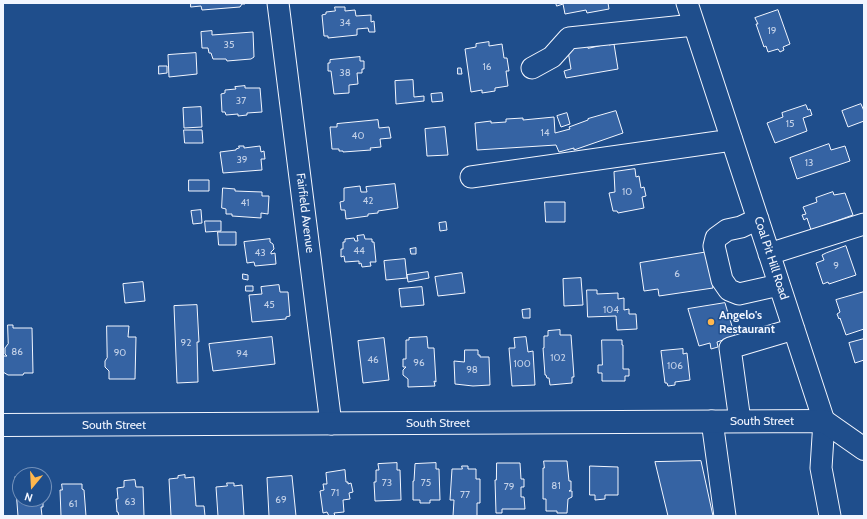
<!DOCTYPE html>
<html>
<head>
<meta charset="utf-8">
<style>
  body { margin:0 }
  #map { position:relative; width:867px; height:519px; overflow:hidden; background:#1f4e8c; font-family:Cabin,sans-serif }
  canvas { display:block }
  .frame { position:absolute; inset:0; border:4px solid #f2f6ff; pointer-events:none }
  .north { position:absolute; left:12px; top:467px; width:40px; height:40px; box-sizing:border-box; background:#1f4e8c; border:1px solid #7391ba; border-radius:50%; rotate:198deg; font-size:11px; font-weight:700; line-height:16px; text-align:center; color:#f2f6ff }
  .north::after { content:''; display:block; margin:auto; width:14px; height:18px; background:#ffb74d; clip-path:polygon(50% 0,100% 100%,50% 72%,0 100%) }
</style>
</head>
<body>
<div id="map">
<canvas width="867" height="519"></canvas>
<div class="frame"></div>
<div class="north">N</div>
</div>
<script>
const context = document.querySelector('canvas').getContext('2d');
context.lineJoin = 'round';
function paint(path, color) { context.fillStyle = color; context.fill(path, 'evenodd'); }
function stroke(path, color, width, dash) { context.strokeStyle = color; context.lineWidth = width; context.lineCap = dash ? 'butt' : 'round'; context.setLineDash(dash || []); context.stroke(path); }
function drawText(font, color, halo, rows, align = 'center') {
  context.font = font + ' Cabin,sans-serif'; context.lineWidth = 3; context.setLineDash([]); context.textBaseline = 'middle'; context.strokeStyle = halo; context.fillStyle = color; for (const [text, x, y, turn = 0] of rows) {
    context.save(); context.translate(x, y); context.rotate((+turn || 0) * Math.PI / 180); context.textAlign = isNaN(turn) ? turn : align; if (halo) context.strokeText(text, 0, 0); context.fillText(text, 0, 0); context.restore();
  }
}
const building = new Path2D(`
  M191 3H245V4H242L240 7 202 10 201 6 191 7Z
  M556 3H608L609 9 587 13 586 10 565 14 563 4 557 6Z
  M335 7H345V11L355 10 356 16 371 15V22L374 21 375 32H369L368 28 357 29V35L328 38V36H324L322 15 326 14V12L335 11Z
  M778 10 790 44 783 47 784 50 780 52 778 49 768 52 766 46 764 47 756 24H758L755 18Z
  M212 31V35L253 32 254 57 251 59 227 61 226 59H213L211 53H209L208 48H202L201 32Z
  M489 42V46L502 44 504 58H507L509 71H506L508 86 495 88V91L482 93V90L471 92 465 49 476 47V44Z
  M609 44V45L614 44 618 69 566 78 564 71 571 69 568 51H572L571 47 587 45 588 48Z
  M196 53 197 74 169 77 168 55Z
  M360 57V61H364V69H362V73H357L358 84 349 85V93L334 94 331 71H328V63H330V60Z
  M159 66H167V73L159 74Z
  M458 68H461L462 74H458Z
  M413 80 414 97 424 96V101L396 104 395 81Z
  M245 86V88H260L262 112 247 113V115L238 116V114L226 115 225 112H222L221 94 225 93V90L236 89 235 87Z
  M442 93 443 101 432 102 431 94Z
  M861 104 864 111V121L848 127 842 111Z
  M806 105 808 110 810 109 812 115 803 118 807 131 775 143 767 123 783 117 782 113Z
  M201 107 202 127 184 128 183 108Z
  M616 111 623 133 574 150V148L559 152 556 145 477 150 475 123 491 121V123L506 122V119L523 118V120L554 117 555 133 570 129 569 127 588 120V119Z
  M567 113 570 124 561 127 557 116Z
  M378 120 379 128 389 127 391 138 380 139 381 147 370 148 371 150 343 152V151H339V149H332L330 127H337V124Z
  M445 127 448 155 427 156 425 129Z
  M184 130H202L203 143H185Z
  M829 144 831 150 845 146 850 161 797 179 790 158Z
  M239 146H244V148L260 146 261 152 264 151 265 159H261L262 170 223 173 220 152 236 150V149L239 148Z
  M635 169 636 177 639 176 641 188 644 187 646 196 642 197 644 208 618 213 617 211H613L609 193 615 192 614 172Z
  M189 180H209V191H189Z
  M395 184 398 208 378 211V213L368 214V216L346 219 345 210H341L340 202 344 201V188L360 186 361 192H367L366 187Z
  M223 188 235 189V191L262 192V196H269L268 214 261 213V218L232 216V214H226V209L222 208Z
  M833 192 834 195 845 193 853 215 811 230 807 218 804 220 802 215 806 214 803 207 817 202 816 198Z
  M545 202H565V222H546Z
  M201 210 202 223 193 224 191 211Z
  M205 221H221V231L206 232Z
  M446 222 447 230 440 231 439 223Z
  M218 232H236V245H219Z
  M364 235 365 239H372V242H374L376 262H370L371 266 362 267 361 263 359 264V261L345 262 344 256 341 257V249H343V242H345V239L354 238 355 241H358L357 236Z
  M270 239V242L273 244 274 249 271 252V254L275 253 276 264 255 266 254 262 247 263 244 242Z
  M846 246 856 275 829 284 828 282 823 284 816 263 824 260 822 255 826 253Z
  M416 248V254H411L410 249Z
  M708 252 713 288 659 296 658 289 644 291 640 263Z
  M405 259 407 278 386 280 384 261Z
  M428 272 429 278 408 282 407 275Z
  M462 273 465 293 438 296 435 277Z
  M243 274 248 275V280L243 279Z
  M581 278 583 305 564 306 563 279Z
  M143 282 145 301 125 303 123 284Z
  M279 285 280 292H288L290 316 286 317V319L252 322 249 295 262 294 261 287Z
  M246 286H253V291H246Z
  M422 287 424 305 401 307 399 289Z
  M587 290H597V294L618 293V299L624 298V310L629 309V314H636L637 329 617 330 616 316 588 317Z
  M864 292V329L846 335 840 318 839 319 837 314 840 312 836 300Z
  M725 303 735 336 717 342 718 347 711 349 710 343 699 346 688 309Z
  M197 305 199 342H197L198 382 177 383 174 306Z
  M530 309V318H523L522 310Z
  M8 325H13V328H32L33 373H24L23 375H8L3 372V356H7L5 354V348L8 344Z
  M107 326H129L128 337H136L135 379H109V371L105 367V361L107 358Z
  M560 330V335H571L574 377H572V383L550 385 549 378H547L546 375H545L543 348H544V336H548V331Z
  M272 337 275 364 213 371 209 344Z
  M427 337 428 348H434L436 382 434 381 435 386 408 387V379L403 375V370L406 367H403V359H406V340H409V338Z
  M526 337 528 352 533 351 535 385 512 386 509 348H515L514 338Z
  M384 338 389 380 363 383 358 341Z
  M864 339V360L855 363 849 343Z
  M602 340H622V345H623V369H629V376H625V381H602V373H598V365H602Z
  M683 349V354L687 353 690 380 675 382V385L668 386 667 383H665L661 351Z
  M465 350H478V355H480V357H489L490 385 473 386 455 384 454 361 464 362Z
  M544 461H567L569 481H571V490L569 491H572V497L568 499 567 513H557V511H546V499H543V468H544Z
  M701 461 713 516H668L655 462Z
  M397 463V470H400L401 500 375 501 374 482H376V470H379L378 464Z
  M436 463V469H439L440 500H430V503H420V500H413V481H414L415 464Z
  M497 463H520L521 479H524V487H521V497H524L525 509H502V513H496L495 480H496Z
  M462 466H468V469H476V479H480V503H477V516H453L454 500H450L452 469H462Z
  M590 466 618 467V495H605V499L595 500V495H590Z
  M345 470 346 482H348V484L351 483 353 492 349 493 350 499 343 500 344 512 334 513 335 516H329L327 512 323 513 320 491 324 490 323 484H327L326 473Z
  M185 475V478L194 477 196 506H204L205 516H171L169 479 178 478V476Z
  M20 476V499H43V507H41L42 516H18L15 477Z
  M292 476 296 516H269L267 478Z
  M135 480 136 487H143L144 516H119L118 512H117L116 499H118L117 488 124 487V481Z
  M227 483H234V486L242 485 244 516H218L216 487 227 486Z
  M62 484H82V489L84 490 86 516H61L60 490H62Z`);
paint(building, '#3563a3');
stroke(building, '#f2f6ff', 1);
const minor = new Path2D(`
  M278 3 331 424
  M687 3 824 421 821 468 830 516
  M532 68 552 57 569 38 694 25
  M471 177 732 140
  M758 219 741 227 727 230 716 238 714 246 722 280 729 290 739 294 779 285
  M769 254 864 224
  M712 421 725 516
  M740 421 730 348 794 329`);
const major = new Path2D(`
  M3 425 824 421 864 449`);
stroke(minor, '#f2f6ff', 23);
stroke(major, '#f2f6ff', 24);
stroke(minor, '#1f4e8c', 21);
stroke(major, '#1f4e8c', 22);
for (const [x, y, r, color] of [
  [711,322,4,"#ffb74d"]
]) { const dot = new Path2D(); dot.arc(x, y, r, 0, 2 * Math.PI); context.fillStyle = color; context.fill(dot); stroke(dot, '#1f4e8c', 1.5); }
drawText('10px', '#c3d1e8', null, [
  ["34",345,23],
  ["19",772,31],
  ["35",229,45],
  ["16",487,67],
  ["38",345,73],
  ["37",241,101],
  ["15",790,124],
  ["14",545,133],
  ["40",358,136],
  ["39",242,160],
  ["13",809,163],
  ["10",627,192],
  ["42",368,201],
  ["41",245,203],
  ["44",359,251],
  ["43",260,253],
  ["9",836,266],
  ["6",677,274],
  ["45",269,305],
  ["104",611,310],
  ["92",186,343],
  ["86",17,352],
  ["90",120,353],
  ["94",242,354],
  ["102",558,358],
  ["46",373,360],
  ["96",419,363],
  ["100",522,364],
  ["106",675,366],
  ["98",472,370],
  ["73",387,483],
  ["75",426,483],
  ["81",556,486],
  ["79",509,487],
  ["71",335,493],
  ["77",465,495],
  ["69",281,500],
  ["63",130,502],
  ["61",73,504]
]);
drawText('12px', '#f2f6ff', '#1f4e8c', [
  ["Fairfield Avenue",305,213,83],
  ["Coal Pit Hill Road",771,258,72],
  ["South Street",762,421],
  ["South Street",438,423],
  ["South Street",114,425]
]);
drawText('bold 12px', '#f2f6ff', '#1f4e8c', [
  ["Angelo's",719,315],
  ["Restaurant",719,329]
], 'left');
</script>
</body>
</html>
